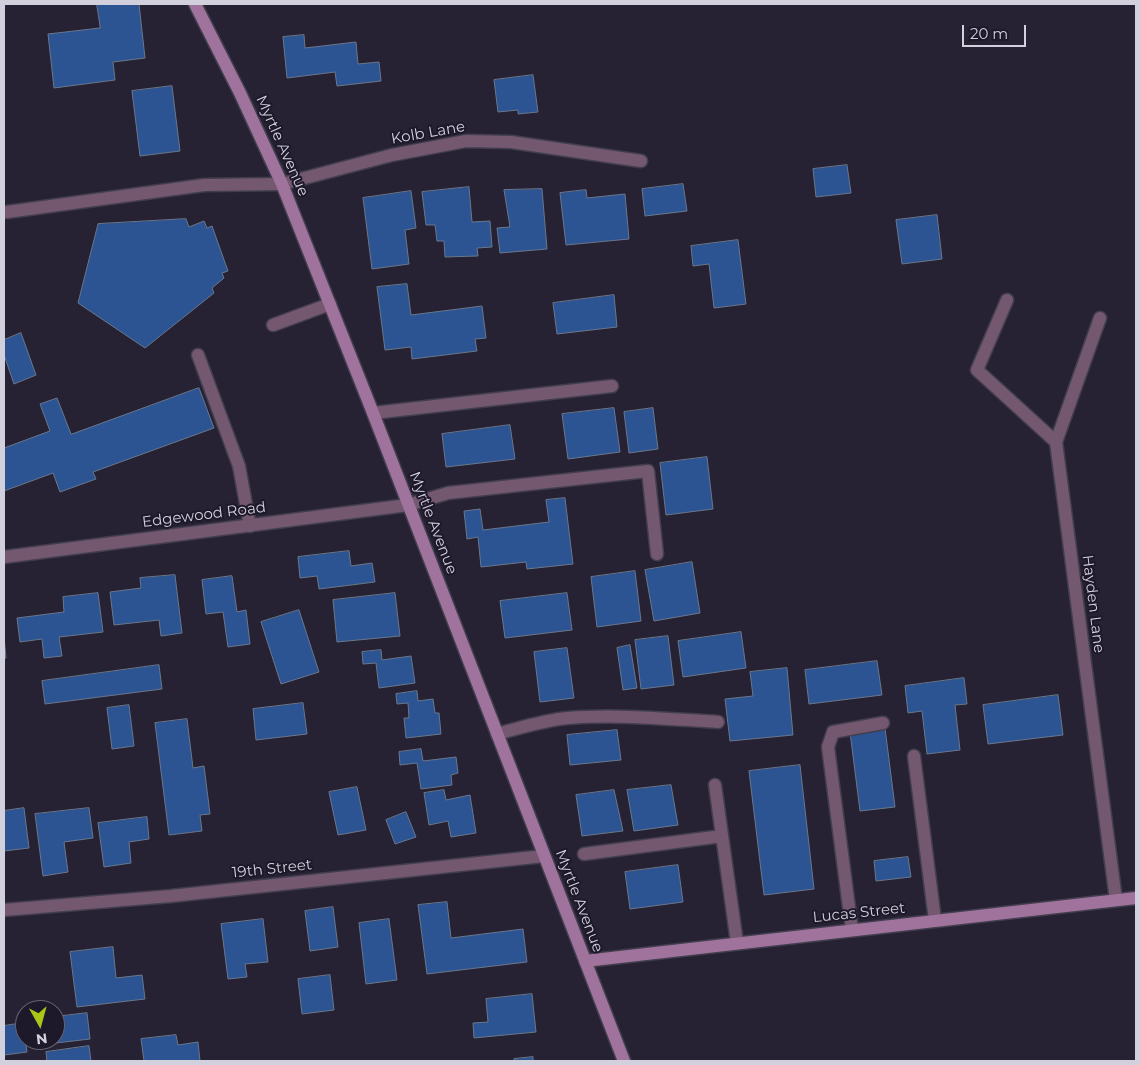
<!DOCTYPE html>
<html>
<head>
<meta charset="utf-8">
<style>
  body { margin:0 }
  #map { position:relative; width:1140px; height:1065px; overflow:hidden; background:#262234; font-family:Montserrat,sans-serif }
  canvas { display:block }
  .frame { position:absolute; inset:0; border:5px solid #d2d0dc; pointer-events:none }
  .north { position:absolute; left:15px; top:1000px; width:50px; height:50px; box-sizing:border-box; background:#1d182a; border:1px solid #656271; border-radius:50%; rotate:173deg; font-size:14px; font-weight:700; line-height:20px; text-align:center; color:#d2d0dc }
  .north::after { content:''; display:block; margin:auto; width:18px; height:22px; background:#aac717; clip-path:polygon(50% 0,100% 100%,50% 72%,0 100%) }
  .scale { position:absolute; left:962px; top:25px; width:64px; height:22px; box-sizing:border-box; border:2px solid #d2d0dc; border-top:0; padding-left:6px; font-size:15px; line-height:18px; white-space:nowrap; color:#d2d0dc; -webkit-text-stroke:4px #1d182a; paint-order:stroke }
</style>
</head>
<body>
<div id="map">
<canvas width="1140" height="1065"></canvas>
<div class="frame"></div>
<div class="north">N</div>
<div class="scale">20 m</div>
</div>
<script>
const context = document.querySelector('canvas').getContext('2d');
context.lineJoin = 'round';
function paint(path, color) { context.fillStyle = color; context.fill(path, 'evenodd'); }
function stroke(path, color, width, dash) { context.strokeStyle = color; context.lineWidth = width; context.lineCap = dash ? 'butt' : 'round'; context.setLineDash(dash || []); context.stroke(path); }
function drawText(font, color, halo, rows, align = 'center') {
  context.font = font + ' Montserrat,sans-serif'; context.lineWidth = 4; context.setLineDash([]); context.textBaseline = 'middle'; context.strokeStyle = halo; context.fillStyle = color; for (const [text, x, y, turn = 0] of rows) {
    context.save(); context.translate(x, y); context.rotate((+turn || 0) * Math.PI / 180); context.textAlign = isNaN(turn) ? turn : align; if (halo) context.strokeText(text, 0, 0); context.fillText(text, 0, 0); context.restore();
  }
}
const building = new Path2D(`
  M97 4H139L145 58 113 62 115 80 54 88 48 34 100 28Z
  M304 35 305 48 356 42 358 64 379 62 381 81 337 86 335 72 287 78 283 37Z
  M533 75 538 112 518 114V110L498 112 494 80Z
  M172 86 180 151 140 156 132 91Z
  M847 165 851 193 816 197 813 169Z
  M683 184 687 211 645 216 642 189Z
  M469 187 472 222 490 221 492 247 477 248 478 256 445 257 444 241H437L435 225H426L422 192Z
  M542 189 547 249 500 253 497 228 510 227 504 190Z
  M586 190 587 198 625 194 629 239 566 245 560 193Z
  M411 191 416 228 405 230 409 264 372 269 363 198Z
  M937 215 942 259 902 264 896 220Z
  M186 219 189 227 204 221 207 228 212 226 228 271 222 273 224 278 212 288 214 293 145 348 78 303 98 224Z
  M738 240 746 304 714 308 709 264 693 266 691 246Z
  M407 284 411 315 482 306 486 338 475 339 477 351 412 359 411 347 385 350 377 287Z
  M614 295 617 327 557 334 553 303Z
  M21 333 36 375 14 384 4 355V340Z
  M199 388 214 428 93 472 96 479 60 492 53 473 4 491V448L50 431 40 404 57 398 71 434Z
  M614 408 620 452 568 459 562 414Z
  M653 408 658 449 629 453 624 412Z
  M510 425 515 459 446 467 442 434Z
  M707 457 713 509 666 515 660 463Z
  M565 498 573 564 527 569 526 562 481 567 478 537 467 539 464 511 480 509 483 530 549 522 546 500Z
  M349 551 351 566 372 563 375 582 319 589 317 576 300 578 298 557Z
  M692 562 700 613 654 621 645 570Z
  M635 571 641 621 597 627 591 577Z
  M175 575 182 633 161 636 159 620 114 625 110 592 141 588 140 578Z
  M232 576 237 612 246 610 250 644 228 647 223 612 206 614 202 580Z
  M98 593 103 632 59 637 62 656 44 658 42 639 20 642 17 618 64 612 63 597Z
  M395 593 400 636 337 642 333 600Z
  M567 593 572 630 505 638 500 601Z
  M299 610 319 672 281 684 261 622Z
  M741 632 746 668 683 677 678 641Z
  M668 636 674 685 641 689 635 640Z
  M4 637 6 658 4 659Z
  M630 645 637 688 623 690 617 648Z
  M567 648 574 698 540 702 534 652Z
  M381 650 382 660 411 656 415 683 379 688 376 663 363 664 362 652Z
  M877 661 882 695 809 704 805 670Z
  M159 665 162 689 45 704 42 681Z
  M787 668 793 735 730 741 725 699 753 696 750 672Z
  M964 678 967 704 955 705 960 750 927 754 922 711 908 713 905 686Z
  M417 691 418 701 433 699 435 713H439L441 734 406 738 404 718H409L408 703 397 704 396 694Z
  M1058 695 1063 735 988 744 983 705Z
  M303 703 307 734 256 740 253 709Z
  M129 705 134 746 112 749 107 708Z
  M187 719 193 768 204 766 210 814 200 815 202 831 169 835 155 723Z
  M885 728 895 807 860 811 850 732Z
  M617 730 621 760 570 765 567 735Z
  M421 749 423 761 456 757 458 773 451 775 452 785 421 789 417 763 400 765 399 752Z
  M800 765 814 889 764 895 749 771Z
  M671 785 678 825 634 831 627 790Z
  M357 787 366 830 338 835 329 792Z
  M444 790 446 800 470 795 476 833 451 837 448 821 429 825 424 793Z
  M614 790 623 831 582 836 576 795Z
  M24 808 29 848 4 851V811Z
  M89 808 93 838 64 842 68 872 43 876 35 814Z
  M406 812 416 837 395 844 386 820Z
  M147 817 149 839 129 842 131 863 104 867 98 823Z
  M908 857 911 877 876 881 874 861Z
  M678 865 683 902 630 909 625 872Z
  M447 902 451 938 523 929 527 962 427 974 418 905Z
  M333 907 338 947 310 951 305 911Z
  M263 919 268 962 245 964 247 977 228 979 221 924Z
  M389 919 397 980 366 984 359 923Z
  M113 947 116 978 142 975 145 999 77 1007 70 952Z
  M330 975 334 1010 302 1014 298 979Z
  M532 994 536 1032 474 1038 473 1023 488 1022 486 999Z
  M87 1013 90 1039 56 1043 55 1017Z
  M23 1023 27 1052 4 1055V1026Z
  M176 1035 178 1045 198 1042 200 1061H144L141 1039Z
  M89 1046 91 1061H47L46 1052Z
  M533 1057V1061H514V1059Z`);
paint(building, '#2c5493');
stroke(building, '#6a778b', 1);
const lane = new Path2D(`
  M7 212 204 185 282 184
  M273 325 330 304
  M198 355 239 466 250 526
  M373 413 612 386
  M408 505 448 493 648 471 657 554
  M497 734C520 728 544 720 568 718 617 714 669 719 718 722
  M914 756 935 920
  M715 785 737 943
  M584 854 722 836
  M852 930 828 747 833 732 883 723`);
const street = new Path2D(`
  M282 184 392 155 466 141 511 142 641 161
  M1007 300 977 370 1056 442
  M1100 318 1056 442 1116 900
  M4 557 408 505
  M4 910 171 896 544 856`);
const secondary = new Path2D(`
  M195 4 240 93 282 184 373 413 624 1061
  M585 961 1136 898`);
stroke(lane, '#423e4f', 15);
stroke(street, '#423e4f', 15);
stroke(secondary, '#423e4f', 15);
stroke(lane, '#735870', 12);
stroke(street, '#735870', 12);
stroke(secondary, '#9f739b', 12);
drawText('15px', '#d2d0dc', '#1d182a', [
  ["Kolb Lane",428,133,-10],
  ["Myrtle Avenue",282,146,66],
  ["Edgewood Road",204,515,-7],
  ["Myrtle Avenue",433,523,69],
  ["Hayden Lane",1093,604,83],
  ["19th Street",272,869,-6],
  ["Myrtle Avenue",579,901,69],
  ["Lucas Street",859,913,-6]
]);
</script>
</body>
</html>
